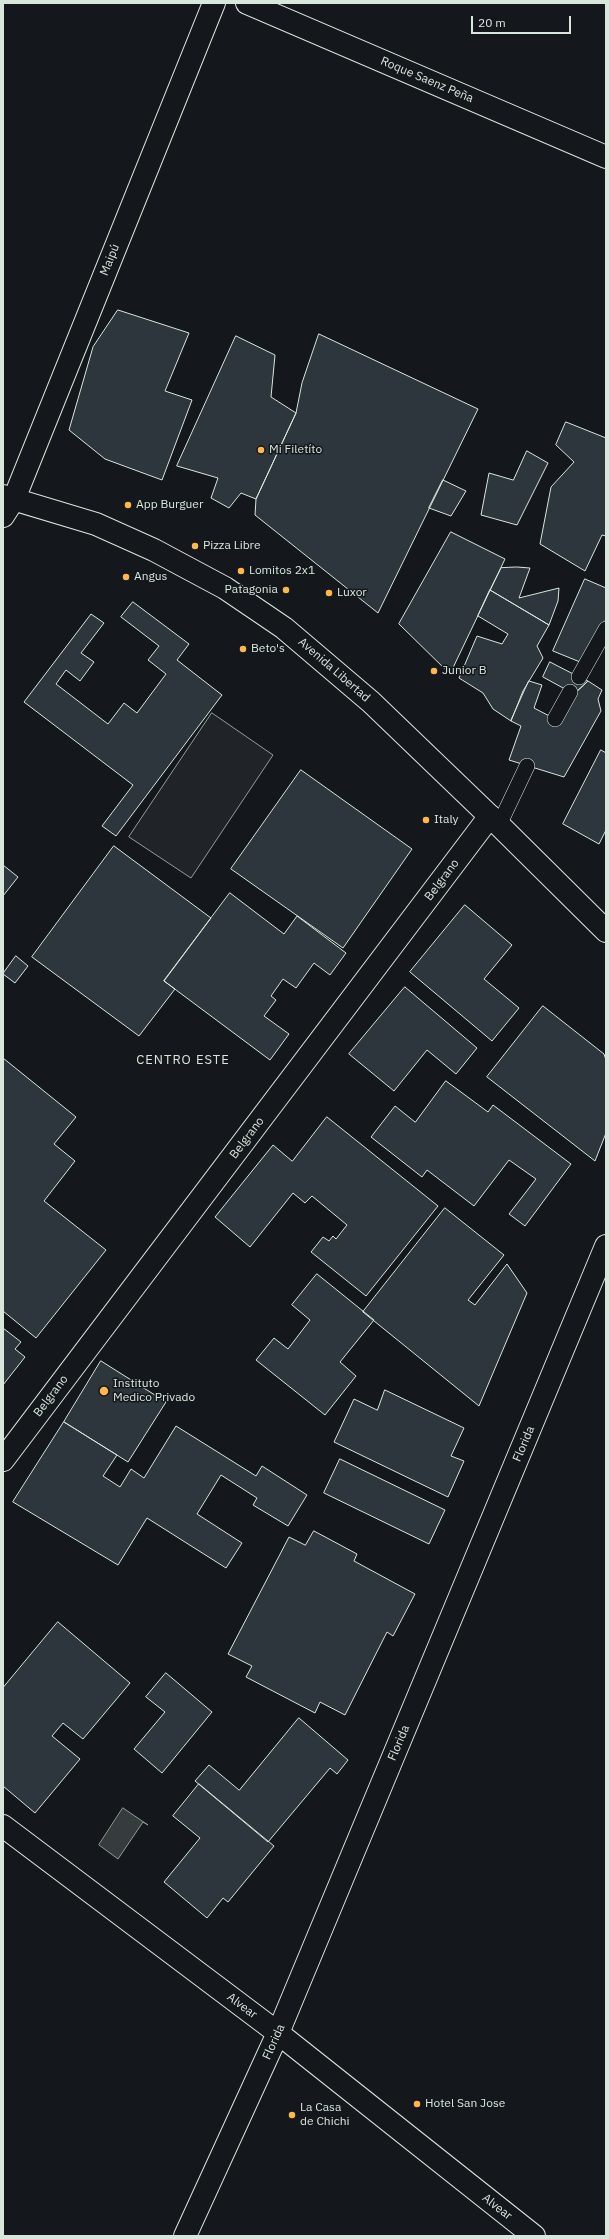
<!DOCTYPE html>
<html>
<head>
<meta charset="utf-8">
<style>
  body { margin:0 }
  #map { position:relative; width:609px; height:2239px; overflow:hidden; background:#14181c; font-family:"IBM Plex Sans",sans-serif }
  canvas { display:block }
  .frame { position:absolute; inset:0; border:4px solid #d8e6dc; pointer-events:none }
  .scale { position:absolute; left:471px; top:16px; width:100px; height:18px; box-sizing:border-box; border:2px solid #d8e6dc; border-top:0; padding-left:5px; font-size:12px; line-height:14px; white-space:nowrap; color:#d8e6dc; -webkit-text-stroke:3px #14181c; paint-order:stroke }
</style>
</head>
<body>
<div id="map">
<canvas width="609" height="2239"></canvas>
<div class="frame"></div>
<div class="scale">20 m</div>
</div>
<script>
const context = document.querySelector('canvas').getContext('2d');
context.lineJoin = 'round';
function paint(path, color) { context.fillStyle = color; context.fill(path, 'evenodd'); }
function stroke(path, color, width, dash) { context.strokeStyle = color; context.lineWidth = width; context.lineCap = dash ? 'butt' : 'round'; context.setLineDash(dash || []); context.stroke(path); }
function drawText(font, color, halo, rows, align = 'center') {
  context.font = font + ' "IBM Plex Sans",sans-serif'; context.lineWidth = 3; context.setLineDash([]); context.textBaseline = 'middle'; context.strokeStyle = halo; context.fillStyle = color; for (const [text, x, y, turn = 0] of rows) {
    context.save(); context.translate(x, y); context.rotate((+turn || 0) * Math.PI / 180); context.textAlign = isNaN(turn) ? turn : align; if (halo) context.strokeText(text, 0, 0); context.fillText(text, 0, 0); context.restore();
  }
}
const green = new Path2D(`
  M212 713 273 755 191 878 129 837Z`);
paint(green, '#202428');
stroke(green, '#939e99', 1);
const water = new Path2D(`
  M123 1808 148 1825 143 1822 118 1859 99 1845Z`);
paint(water, '#363b3e');
stroke(water, '#939e99', 1);
const building = new Path2D(`
  M118 310 189 333 165 391 192 400 162 480 105 459 69 430 93 347Z
  M319 334 478 409 378 613 255 515 256 499 296 413 302 383Z
  M236 336 275 355 271 397 296 413 256 499 241 493 229 508 211 498 218 478 177 466Z
  M566 422 606 438V536L602 535 585 571 540 544 551 487 574 462 556 445Z
  M527 451 548 463 517 525 481 515 489 473 513 480Z
  M443 480 466 491 451 516 429 508Z
  M451 532 505 559 450 674 399 624Z
  M517 567 530 568 519 598 559 588 558 601 549 625 490 590 501 568Z
  M585 579 606 588V619L585 664 553 651Z
  M490 590 549 625 537 646 543 658 523 691 511 721 493 709 483 693 459 678 477 636 502 644 508 634 478 616Z
  M133 602 189 644 177 660 222 695 116 836 102 826 133 785 24 702 91 614 104 623 81 653 94 662 80 681 66 670 56 684 108 724 124 703 137 713 166 674 148 660 159 646 121 617Z
  M550 662 579 677 588 681 574 694 543 677Z
  M529 681 542 685 534 708 559 721 574 694 588 681 602 690 598 699 601 711 564 777 509 760 521 726 511 721Z
  M601 750 606 753V830L599 844 563 824Z
  M301 770 412 849 343 948 231 869Z
  M114 846 211 918 164 981 175 989 139 1036 32 957Z
  M3 865 18 877 3 896Z
  M230 893 284 934 297 916 346 953 330 975 314 963 296 988 283 979 271 996 276 1000 264 1016 289 1034 270 1060 164 981Z
  M465 905 512 945 484 979 519 1008 492 1041 410 972Z
  M16 956 28 966 15 983 3 974Z
  M405 987 477 1048 456 1074 427 1050 394 1091 349 1054Z
  M543 1006 604 1054 606 1060V1133L595 1161 487 1077Z
  M3 1058 76 1117 54 1144 75 1161 44 1201 106 1250 36 1338 3 1311Z
  M446 1081 488 1112 493 1105 571 1164 525 1226 509 1214 536 1179 509 1160 474 1206 427 1170 422 1177 371 1137 395 1106 415 1122Z
  M327 1117 438 1206 366 1296 311 1252 323 1237 329 1241 333 1236 336 1239 347 1225 312 1196 305 1203 293 1193 250 1247 215 1217 273 1145 292 1161Z
  M445 1208 504 1255 468 1300 475 1305 507 1264 527 1293 479 1406 363 1312Z
  M317 1274 374 1320 340 1362 356 1376 325 1415 256 1360 274 1338 288 1349 310 1320 292 1305Z
  M3 1328 21 1342 15 1349 25 1357 3 1385Z
  M101 1361 166 1402 128 1462 64 1422Z
  M385 1390 464 1428 451 1456 464 1461 448 1497 334 1442 354 1399 377 1410Z
  M64 1422 117 1455 103 1476 120 1487 131 1469 144 1478 176 1426 256 1476 262 1466 307 1495 288 1526 253 1505 257 1498 221 1475 197 1514 242 1543 226 1568 147 1518 118 1565 13 1502Z
  M340 1459 445 1510 429 1544 324 1493Z
  M314 1531 357 1554 354 1561 415 1594 393 1636 387 1632 345 1715 320 1702 315 1713 246 1677 252 1666 228 1654 289 1537 305 1545Z
  M58 1622 130 1683 83 1739 63 1723 52 1736 80 1759 35 1813 3 1786V1688Z
  M166 1673 212 1712 162 1773 134 1749 165 1712 146 1697Z
  M299 1718 348 1760 337 1774 330 1768 268 1842 195 1781 209 1765 239 1790Z
  M199 1784 274 1846 228 1902 223 1898 207 1918 164 1882 200 1838 173 1816Z`);
paint(building, '#2c363c');
stroke(building, '#d8e6dc', 1);
const lane = new Path2D(`
  M579 677 606 629
  M555 719 570 692
  M499 825 527 766`);
const street = new Path2D(`
  M247 3 606 157
  M3 516 14 499 214 3
  M3 1460 490 816
  M3 1826 278 2033 534 2236
  M185 2236 278 2033 606 1246`);
const primary = new Path2D(`
  M3 496 96 524 154 550 225 588 284 628 371 702 499 825 606 931`);
stroke(lane, '#d8e6dc', 16);
stroke(street, '#d8e6dc', 24);
stroke(primary, '#d8e6dc', 24);
stroke(lane, '#14181c', 15);
stroke(street, '#14181c', 22);
stroke(primary, '#14181c', 22);
for (const [x, y, r, color] of [
  [261,450,4,"#ffb74d"],
  [128,505,4,"#ffb74d"],
  [195,546,4,"#ffb74d"],
  [241,571,4,"#ffb74d"],
  [126,577,4,"#ffb74d"],
  [286,590,4,"#ffb74d"],
  [329,593,4,"#ffb74d"],
  [243,649,4,"#ffb74d"],
  [434,671,4,"#ffb74d"],
  [426,820,4,"#ffb74d"],
  [104,1391,5,"#ffb74d"],
  [417,2104,4,"#ffb74d"],
  [292,2115,4,"#ffb74d"]
]) { const dot = new Path2D(); dot.arc(x, y, r, 0, 2 * Math.PI); context.fillStyle = color; context.fill(dot); stroke(dot, '#14181c', 1.5); }
drawText('12px', '#d8e6dc', '#14181c', [
  ["Roque Saenz Peña",427,80,23],
  ["Maipú",110,260,-68],
  ["Avenida Libertad",334,670,41],
  ["Belgrano",442,880,-53],
  ["Belgrano",247,1138,-53],
  ["Belgrano",51,1396,-53],
  ["Florida",524,1444,-67],
  ["Florida",399,1743,-67],
  ["Alvear",242,2006,37],
  ["Florida",274,2042,-66],
  ["Alvear",497,2207,38]
]);
drawText('12px', '#d8e6dc', '#14181c', [
  ["Mi Filetíto",269,450],
  ["App Burguer",136,505],
  ["Pizza Libre",203,546],
  ["Lomitos 2x1",249,571],
  ["Angus",134,577],
  ["Patagonia",278,590,"right"],
  ["Luxor",337,593],
  ["Beto's",251,649],
  ["Junior B",442,671],
  ["Italy",434,820],
  ["Instituto",113,1384],
  ["Medico Privado",113,1398],
  ["Hotel San Jose",425,2104],
  ["La Casa",300,2108],
  ["de Chichi",300,2122]
], 'left');
context.letterSpacing = '1px';
drawText('13px', '#d8e6dc', '#14181c', [
  ["CENTRO ESTE",183,1060]
]);
context.letterSpacing = '0px';
</script>
</body>
</html>
